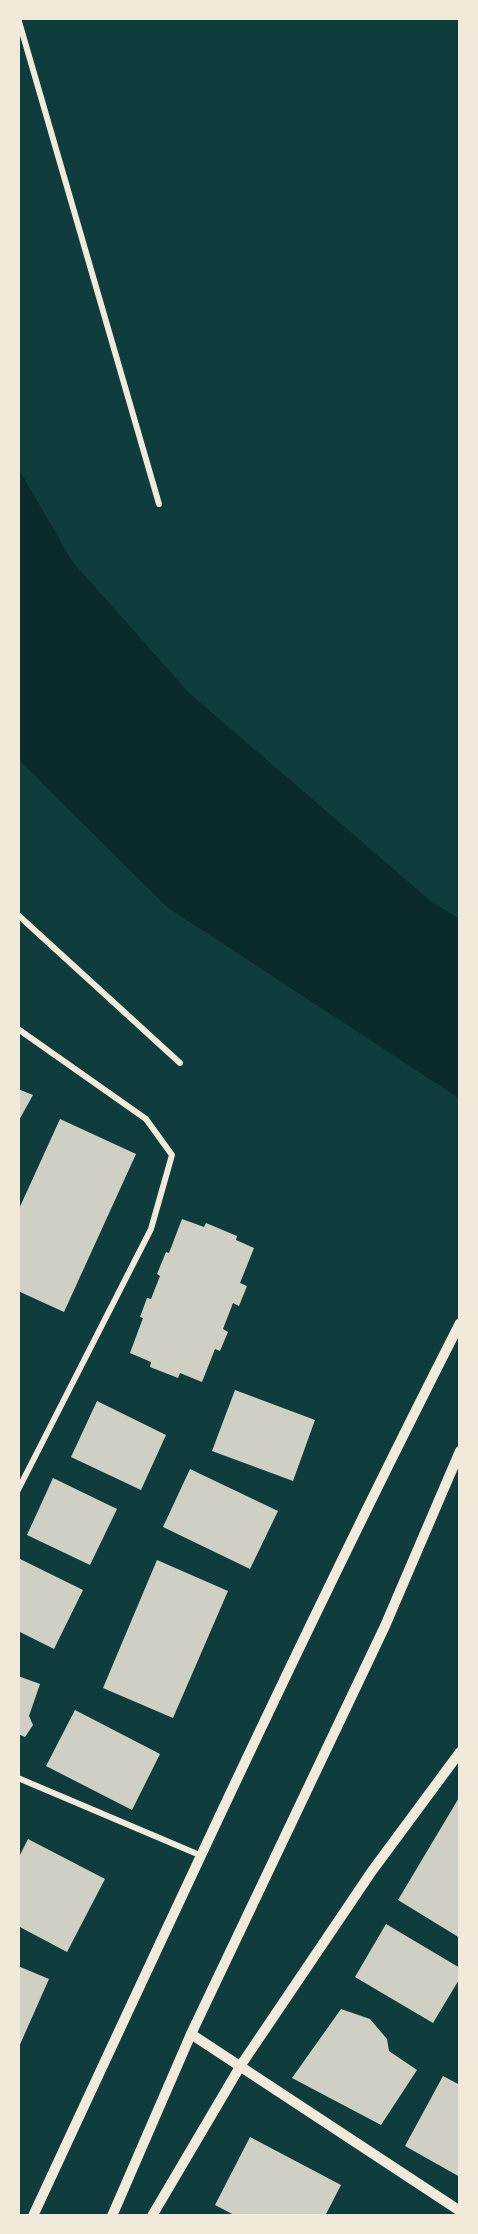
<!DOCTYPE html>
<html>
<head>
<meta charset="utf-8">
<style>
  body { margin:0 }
  #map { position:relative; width:478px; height:2234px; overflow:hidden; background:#0f3d3e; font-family:Jost,sans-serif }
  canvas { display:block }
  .frame { position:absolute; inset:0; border:20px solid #f1e9da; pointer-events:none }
</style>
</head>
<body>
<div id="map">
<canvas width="478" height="2234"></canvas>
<div class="frame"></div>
</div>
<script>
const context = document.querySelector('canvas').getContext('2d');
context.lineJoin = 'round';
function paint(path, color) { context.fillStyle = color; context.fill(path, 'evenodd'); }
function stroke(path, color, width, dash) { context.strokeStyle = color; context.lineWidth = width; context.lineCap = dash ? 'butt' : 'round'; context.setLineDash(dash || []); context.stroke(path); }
paint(new Path2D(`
  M18 468 72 561 189 693 433 903 460 919V1099L167 907 18 759Z`), '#0a2a2b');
paint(new Path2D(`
  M18 1089 33 1095 18 1122Z
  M60 1119 136 1154 64 1312 18 1291V1211Z
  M182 1219 204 1227 206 1223 237 1236 236 1240 254 1248 240 1283 247 1286 239 1306 233 1303 223 1329 228 1332 220 1351 215 1349 202 1382 180 1373 178 1378 150 1367 151 1362 130 1353 143 1318 140 1317 147 1298 151 1299 160 1276 157 1274 166 1252 169 1253Z
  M235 1390 315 1420 293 1481 212 1451Z
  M97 1401 166 1435 141 1490 71 1457Z
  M190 1469 278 1511 250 1569 163 1527Z
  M53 1478 117 1509 90 1565 27 1535Z
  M18 1558 83 1590 54 1649 18 1631Z
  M157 1560 228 1591 173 1718 103 1688Z
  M18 1676 40 1684 29 1716 33 1725 25 1737 18 1734Z
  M75 1710 160 1754 132 1810 46 1766Z
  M460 1796V1938L398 1900Z
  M28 1839 105 1879 67 1952 18 1926V1859Z
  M386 1924 460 1968V1978L433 2023 355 1977Z
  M18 1966 49 1979 18 2049Z
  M341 2009 370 2019 387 2039 389 2051 417 2070 381 2125 292 2078Z
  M443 2076 460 2085V2177L405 2146Z
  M250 2137 341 2185 325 2216H236L215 2205Z`), '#cfcfc3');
stroke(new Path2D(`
  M18 18 159 504
  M18 915 180 1063
  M18 1029 146 1119 172 1155 151 1229 18 1490
  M18 1778 202 1856`), '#f1e9da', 6);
stroke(new Path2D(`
  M191 2034 460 2211
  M33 2216C172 1917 310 1617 460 1323
  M112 2216 191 2034 385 1626 460 1451
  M152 2216 241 2065 372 1871 460 1752`), '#f1e9da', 10);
</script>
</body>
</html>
